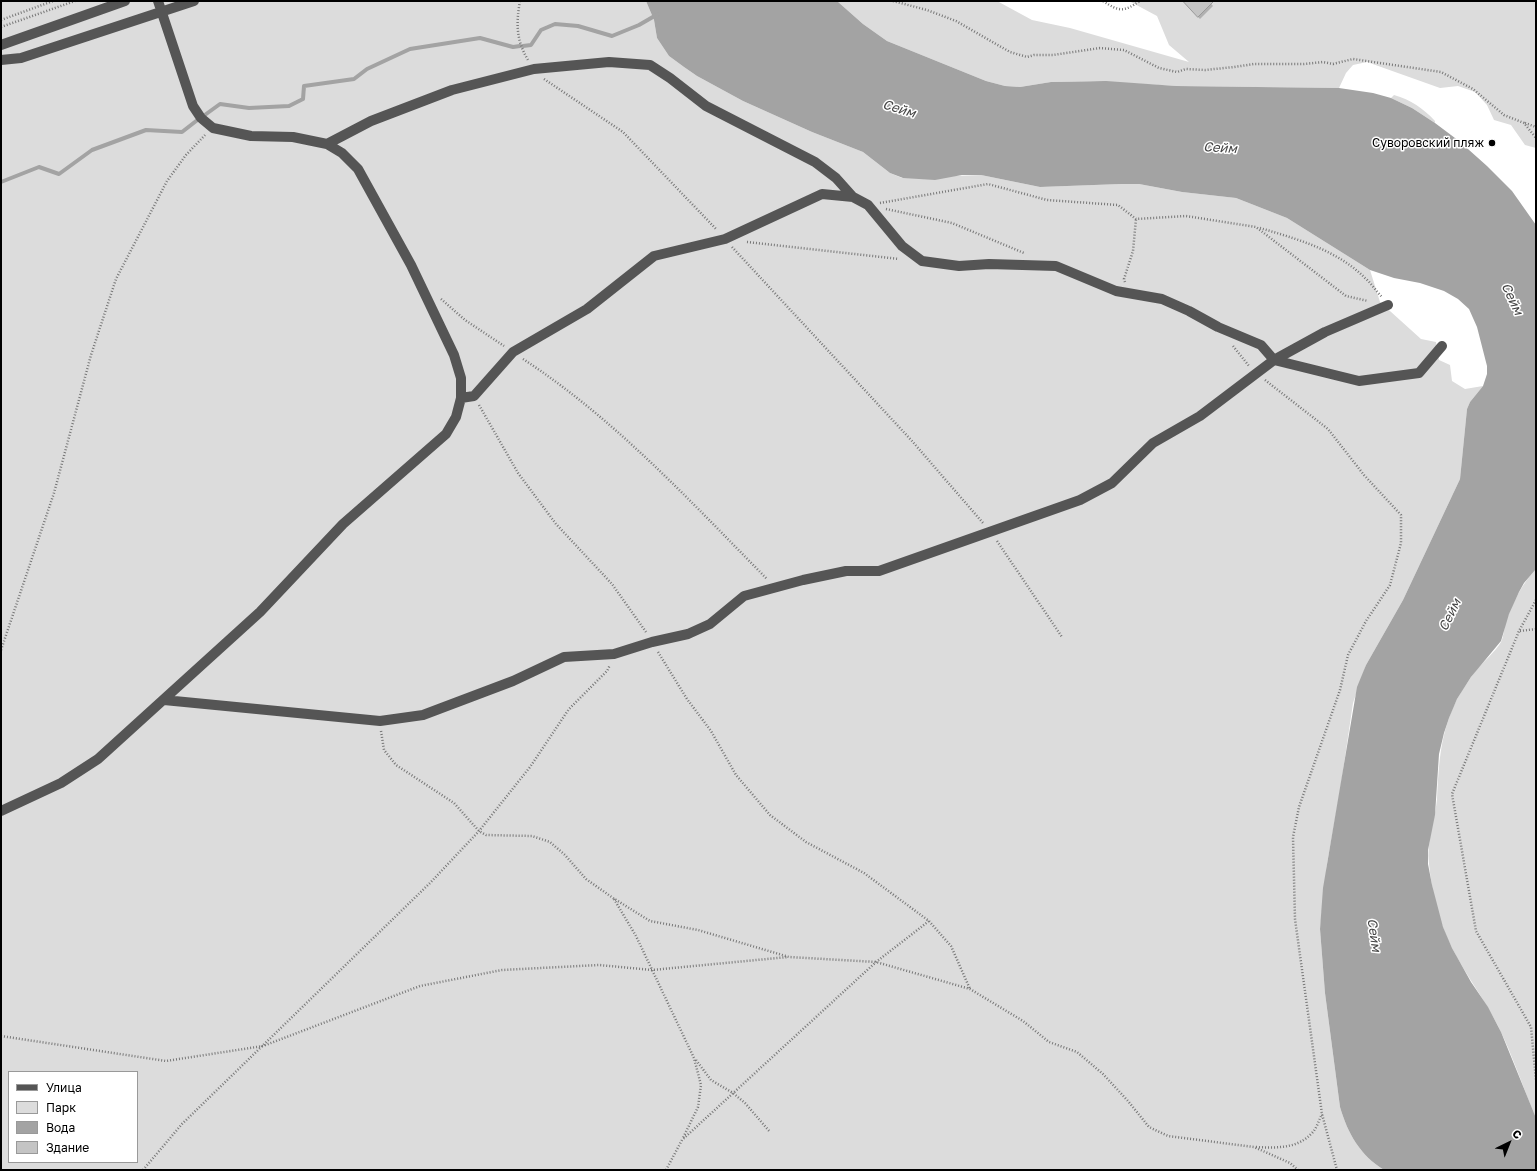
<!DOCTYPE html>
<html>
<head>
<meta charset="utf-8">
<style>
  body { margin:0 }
  #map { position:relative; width:1537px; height:1171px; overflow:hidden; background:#fff; font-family:"Golos Text",sans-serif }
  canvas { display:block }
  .frame { position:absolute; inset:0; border:2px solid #000; pointer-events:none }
  .legend { position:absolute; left:8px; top:1071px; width:130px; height:92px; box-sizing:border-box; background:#fff; border:1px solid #999; margin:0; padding:5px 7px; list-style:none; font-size:12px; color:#000 }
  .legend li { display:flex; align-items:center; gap:8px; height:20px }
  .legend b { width:20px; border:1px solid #999 }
  .north { position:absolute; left:1489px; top:1123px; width:40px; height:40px; -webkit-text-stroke:3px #fff; paint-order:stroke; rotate:43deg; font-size:11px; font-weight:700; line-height:16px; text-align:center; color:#000 }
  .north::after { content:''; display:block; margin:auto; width:14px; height:18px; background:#000; clip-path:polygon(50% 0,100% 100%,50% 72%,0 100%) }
</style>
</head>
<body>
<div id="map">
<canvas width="1537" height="1171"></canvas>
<div class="frame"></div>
<ul class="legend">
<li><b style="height:5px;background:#555"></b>Улица</li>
<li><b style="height:11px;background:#dcdcdc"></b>Парк</li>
<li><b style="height:11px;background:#a3a3a3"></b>Вода</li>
<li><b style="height:11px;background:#c4c4c4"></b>Здание</li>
</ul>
<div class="north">С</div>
</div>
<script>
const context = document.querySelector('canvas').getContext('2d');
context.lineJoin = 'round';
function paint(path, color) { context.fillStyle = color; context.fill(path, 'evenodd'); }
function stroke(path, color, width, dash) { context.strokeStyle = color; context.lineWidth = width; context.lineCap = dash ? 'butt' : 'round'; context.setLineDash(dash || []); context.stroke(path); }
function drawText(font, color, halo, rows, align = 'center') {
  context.font = font + ' "Golos Text",sans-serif'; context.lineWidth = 3; context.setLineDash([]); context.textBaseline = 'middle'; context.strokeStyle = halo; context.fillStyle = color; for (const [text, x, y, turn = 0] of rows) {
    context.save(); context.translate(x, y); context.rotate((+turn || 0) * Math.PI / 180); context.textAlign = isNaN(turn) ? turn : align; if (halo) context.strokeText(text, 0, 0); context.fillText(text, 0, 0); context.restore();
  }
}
paint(new Path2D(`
  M1 1H646L654 20 657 38 669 56 684 67 697 76 743 101 812 132 863 152 890 173 902 178 981 175 1040 187 1121 184H1139L1182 192 1236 198 1287 218 1370 270 1380 302 1421 339 1436 342 1439 360 1450 365 1452 381 1465 389 1483 386 1470 402 1467 409 1460 479 1403 600 1366 665 1353 703 1340 791 1327 864 1320 929 1325 993 1340 1107C1348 1134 1360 1155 1384 1170H1ZM9 1072H137V1162H9Z
  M837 1H997L1032 20 1070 28 1189 62 1169 45 1157 16 1129 1H1536V148L1525 145 1511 125 1494 120 1487 105 1475 92 1458 86 1440 88 1367 62 1353 65 1346 73 1339 88 1176 86 1091 81 1051 82 1020 87 1005 86 986 81 887 41 863 24Z
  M1394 95C1411 100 1423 108 1435 121V123L1412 108 1391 98Z
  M1536 569V1118C1523 1088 1513 1056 1498 1026 1484 999 1466 975 1452 948 1439 923 1432 893 1429 864 1426 842 1435 821 1437 799 1439 762 1440 734 1457 699 1463 689 1470 678 1477 669 1485 660 1495 652 1501 642 1504 636 1504 628 1506 621 1513 602 1522 584 1536 569Z`), '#dcdcdc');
paint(new Path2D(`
  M646 1H837L863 24 887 41 986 81 1005 86 1020 87 1051 82 1106 81 1176 86 1339 88 1373 93 1391 98 1412 108 1435 123 1459 141 1487 166 1512 191 1536 225V569L1524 583 1519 592 1509 614 1501 641 1471 677 1457 699 1449 718 1444 733 1439 754 1435 815 1428 850V864L1432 885 1443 927 1452 948 1471 982 1488 1007 1501 1032 1536 1118V1170H1384C1360 1155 1348 1134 1340 1107L1325 993 1320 929 1323 888 1357 687 1366 665 1403 600 1460 479 1467 409 1470 402 1483 386 1487 374V366L1477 327 1469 309 1458 299 1444 291 1420 283 1394 278 1370 270 1287 218 1236 198 1182 192 1139 184H1121L1040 187 981 175H962L935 180 903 178 890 173 863 152 812 132 743 101 697 76 684 67 669 56 657 38 654 20Z`), '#a3a3a3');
paint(new Path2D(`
  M1183 1H1209L1213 6 1200 19Z`), '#0003');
stroke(new Path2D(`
  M523 46 531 45 541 30 555 24 578 26 612 36 639 25 658 14
  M202 117 220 104 249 108 289 106 303 99 304 86 354 79 367 69 410 49 480 38 513 47 520 46
  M1 182 39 167 59 174 92 150 146 130 182 132 200 118`), '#a3a3a3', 4);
const building = new Path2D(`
  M1183 1H1214L1198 17Z`);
paint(building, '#c4c4c4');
stroke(building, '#999', 1);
stroke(new Path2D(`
  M520 1C516 23 516 40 528 60
  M893 1 927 10 956 21 1010 52 1027 57 1034 55H1053L1100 48 1124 50 1159 68 1177 72 1186 69 1205 70 1234 67 1254 64H1304L1323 62 1333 64 1353 59 1441 72 1473 89 1504 115 1524 123 1536 138
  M1103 1C1120 12 1123 12 1140 1
  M1 20 53 1
  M1 27 75 1
  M544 79 623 132 717 230
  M1525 123 1536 127
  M880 203 988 184 1047 200 1118 205 1136 219 1186 216 1256 227 1346 296 1368 301
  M886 209 952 223 1024 253
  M1260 228C1297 239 1337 250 1365 278 1371 283 1376 291 1382 297
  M747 242 899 259
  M732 247 912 441 983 523
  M1125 282 1124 279 1133 251 1136 219
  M441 299 465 320 504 346
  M1233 346 1249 366
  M523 359C615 419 690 501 767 579
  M1265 380 1328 429 1364 475 1401 515V543L1390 585 1366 621 1348 655 1340 690 1299 807 1293 837 1295 919 1322 1114 1337 1170
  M479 405 518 473 556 524 612 584 646 632
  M997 541 1062 637
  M1536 600 1519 631 1452 794 1476 931 1531 1027 1536 1080
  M1520 631 1536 629
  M1 650 54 493 91 355 116 279 167 181 186 155 205 135
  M658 652 687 699 711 731 736 775 770 815 806 842 864 873 929 921 951 946 970 989
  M381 731 384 750 396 765 454 803 479 831 486 835 532 836 550 842 565 855 586 879 613 898 650 921 698 930 789 957 876 962 970 989 1023 1021 1049 1042 1077 1052 1103 1074 1128 1101 1149 1127 1168 1136 1254 1147 1290 1163 1298 1170
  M614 899 636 936 694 1058 701 1085 698 1107 683 1138
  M1 1036 166 1061 263 1046 420 986 502 970 599 965 652 970 788 957
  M696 1060 711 1080 733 1093 745 1103 770 1132
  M1256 1147C1277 1148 1298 1149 1313 1132 1317 1127 1319 1120 1322 1114
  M143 1170 182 1124 431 882 479 831 530 767 569 709 607 671 610 665
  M666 1170 682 1140 876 962 929 921`), '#777', 2.5, [1, 2]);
stroke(new Path2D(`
  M1 45 125 1
  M1 60 21 58 194 1
  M327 144 371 121 452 90 534 69 609 62 650 65 670 78 706 106 815 162 836 178 853 197
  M461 398 474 396 513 352 587 309 654 256 725 239 822 194 853 197 868 205 902 246 922 261 959 266 989 264 1056 266 1116 291 1162 299 1189 311 1218 327 1261 345 1274 360 1325 332 1388 305
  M164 700 380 721 423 715 513 681 564 657 614 654 652 642 688 634 710 624 744 596 803 580 846 571H879L1080 500 1112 483 1153 443 1200 416 1274 360 1359 381 1419 373 1442 346
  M1 811 61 783 98 759 260 612 343 524 446 434 456 417 461 398V378L454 355 411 265 358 169 342 153 327 144 293 137 251 136 213 128 201 118 193 106 158 1`), '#555', 10);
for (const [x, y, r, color] of [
  [1492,143,4,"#000"]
]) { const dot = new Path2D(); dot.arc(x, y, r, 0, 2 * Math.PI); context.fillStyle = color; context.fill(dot); stroke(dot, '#fff', 1.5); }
drawText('12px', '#000', '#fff', [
  ["Суворовский пляж",1484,143]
], 'right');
drawText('italic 13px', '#444', '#fff', [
  ["Сейм",899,109,17],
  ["Сейм",1220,148,4],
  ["Сейм",1512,299,65],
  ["Сейм",1450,615,-64],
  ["Сейм",1374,935,82]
]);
</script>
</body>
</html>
